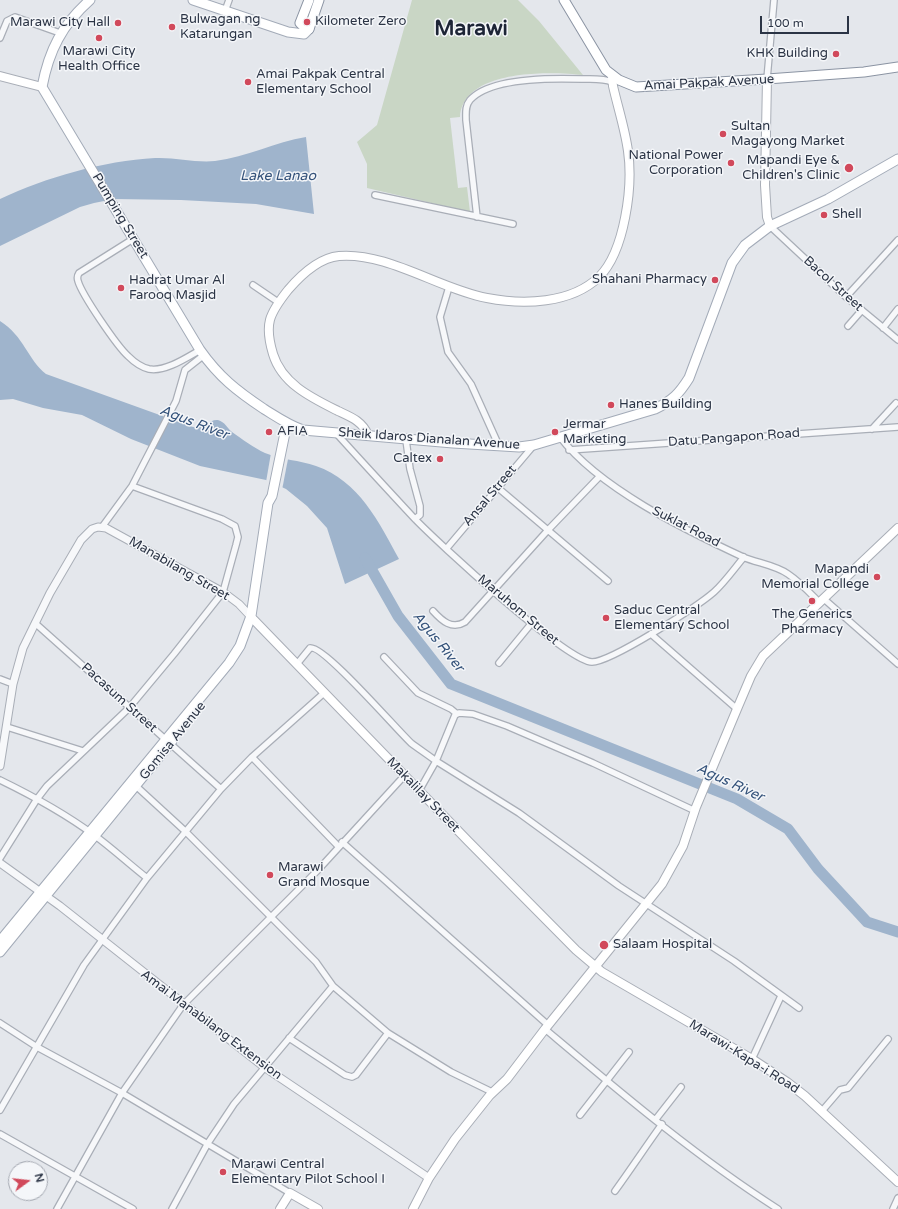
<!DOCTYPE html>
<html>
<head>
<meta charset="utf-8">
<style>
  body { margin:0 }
  #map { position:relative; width:898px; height:1209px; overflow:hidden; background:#e4e7ec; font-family:"Varela Round",sans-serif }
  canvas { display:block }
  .north { position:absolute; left:8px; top:1161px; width:40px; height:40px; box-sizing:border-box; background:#f4f6f9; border:1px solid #a4a8b1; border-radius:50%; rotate:75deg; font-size:11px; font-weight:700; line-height:16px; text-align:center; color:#2b3445 }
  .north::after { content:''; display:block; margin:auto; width:14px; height:18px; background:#d1495b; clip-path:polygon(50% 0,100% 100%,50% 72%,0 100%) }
  .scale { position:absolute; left:760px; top:16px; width:89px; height:18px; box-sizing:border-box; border:2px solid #2b3445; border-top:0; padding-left:5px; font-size:12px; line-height:14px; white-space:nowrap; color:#2b3445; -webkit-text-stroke:3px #f4f6f9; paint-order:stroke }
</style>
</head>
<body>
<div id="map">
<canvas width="898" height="1209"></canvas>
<div class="north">N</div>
<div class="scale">100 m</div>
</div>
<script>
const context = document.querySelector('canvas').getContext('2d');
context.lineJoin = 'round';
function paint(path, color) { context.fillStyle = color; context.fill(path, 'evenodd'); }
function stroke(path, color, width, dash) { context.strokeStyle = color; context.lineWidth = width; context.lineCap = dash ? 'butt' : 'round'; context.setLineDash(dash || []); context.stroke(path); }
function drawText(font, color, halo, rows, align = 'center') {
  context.font = font + ' "Varela Round",sans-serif'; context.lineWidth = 3; context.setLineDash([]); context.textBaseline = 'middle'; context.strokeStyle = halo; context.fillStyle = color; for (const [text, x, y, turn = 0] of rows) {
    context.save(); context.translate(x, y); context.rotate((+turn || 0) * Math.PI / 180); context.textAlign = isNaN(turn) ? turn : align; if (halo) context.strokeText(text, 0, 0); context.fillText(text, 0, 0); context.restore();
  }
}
paint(new Path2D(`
  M412 0H518L539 21 583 75C549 71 463 69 460 117L450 118 458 188 467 187 470 212 367 188V164L357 142 377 125Z`), '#c9d6c5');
paint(new Path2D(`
  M306 137 314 214 256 204 181 200 114 199 94 203 80 207 0 246V199C47 177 103 161 155 158 175 157 195 163 215 161 247 157 275 142 306 137Z
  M0 321C24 336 28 360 46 374L193 427C203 429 209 419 218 420 225 422 227 428 232 432 242 439 254 448 265 453 282 460 299 460 316 466 359 481 379 522 399 559L345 584 327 528 307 506 286 489 266 480 200 466 131 439 82 415 43 408 13 399 0 400Z`), '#9fb4cc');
paint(new Path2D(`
  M271 453 288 459 282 490 266 482Z`), '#e4e7ec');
stroke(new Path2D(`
  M365 558 398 616 451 684 737 799 788 829 818 869 867 922 898 932`), '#9fb4cc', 11);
const minor = new Path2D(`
  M225 11 229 0
  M0 38 7 21 15 17 60 33
  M767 79 774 0
  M375 195 513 224
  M477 217 466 120C466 113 465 106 470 100 490 77 553 78 582 79 592 79 603 78 612 82
  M770 226 846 297 898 340
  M133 239 79 273C77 276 77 278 78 281 82 295 117 346 128 356 134 362 140 367 149 369 165 372 186 358 200 350
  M253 285 278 302
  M449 287 440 317 448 352 471 384 499 446
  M846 297 898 240
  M848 326 862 310
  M883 328 898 309
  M872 429 896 403
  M336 433C362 462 388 490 414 518 437 542 566 661 592 662 611 662 698 606 714 592 725 582 734 569 744 557
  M560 437C599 488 685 530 743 557 757 563 775 565 788 574 800 582 810 593 820 603
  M406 440 410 469 420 506V515L415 519
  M569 450 898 427
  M497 487 608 581
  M102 527 132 486 176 401 185 370 204 355
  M447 548 534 445
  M824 599 898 664
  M433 611C442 621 452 630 465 622L548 530 600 476
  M35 623 221 789
  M651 634 737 709
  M384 657 418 693 451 709 457 714
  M499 663 531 624
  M297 664 310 648C323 644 396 729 411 743 419 749 428 755 436 761L455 715 459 713 473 714 507 726 593 763 691 809
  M0 679 13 684
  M7 727 83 751
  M252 757 338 846
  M0 780C33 796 64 813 94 835 112 848 129 864 147 878
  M136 786 185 831 316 962 333 986 388 1033 451 1072 492 1092
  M419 791 436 761 519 813 619 886 734 961 799 1008
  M342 842 548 1025
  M0 858 37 799 47 786 129 708 174 654 223 592 236 545 238 537 235 526 222 519 132 486
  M0 1023 37 1047 122 1093 290 1193
  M545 1029C620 1092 695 1156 778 1209
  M289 1038 345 1075 352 1077 356 1075 388 1033
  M752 1059 781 996
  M0 1110 84 965 147 878 221 789 252 757 324 693
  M822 1111 840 1090 848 1088 888 1039
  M580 1115 629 1052
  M656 1119 681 1087
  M0 1134 133 1209
  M615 1191C631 1169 646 1146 662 1124
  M57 1209 122 1093 183 1005 318 870 405 775
  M172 1209 208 1143 234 1104 333 986
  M893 1209 898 1198`);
const tertiary = new Path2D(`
  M0 766 13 684 23 648 50 593 81 540 92 529 98 527 106 528 223 592 239 604 253 619
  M0 863 60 906 264 1067 429 1178`);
const secondary = new Path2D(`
  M0 76 42 87
  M767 79 765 185 767 217 770 226
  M368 435C362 421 351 417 338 411 312 398 282 384 273 354 264 324 269 314 288 290 300 276 318 258 339 256 388 252 439 289 487 298 523 305 571 304 599 277 625 251 633 186 628 151 625 129 618 108 613 86L612 76
  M254 620 468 841 576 950 602 972 752 1059 787 1082 805 1096 898 1182
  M280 1209 290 1193 318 1209
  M413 1209 429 1178 455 1139 490 1095 507 1079 545 1029 662 884 683 846 696 807 737 709 751 676 763 656 898 528`);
const primary = new Path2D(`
  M90 0C62 25 49 50 42 87L200 350C219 377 237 391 264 409 277 417 288 425 303 430L453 443 519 447 534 445 655 409C673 400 679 394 689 378L732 263 745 245 770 226 828 199 898 159
  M193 0 288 32 304 34 309 29
  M0 941 229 663 240 646 251 616 268 503 272 496 287 423
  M0 952 172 741`);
const trunk = new Path2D(`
  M309 0 300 23 306 29H309L319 0
  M564 0 606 70 619 80 636 87 767 79 864 72 898 67`);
stroke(minor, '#a9aeb7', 8);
stroke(tertiary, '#a9aeb7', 9);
stroke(secondary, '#a9aeb7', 10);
stroke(primary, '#a3abb8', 11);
stroke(trunk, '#8b94a3', 11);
stroke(minor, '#f7f8fa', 5.5);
stroke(tertiary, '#f7f8fa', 7);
stroke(secondary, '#fff', 8);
stroke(primary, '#fff', 9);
stroke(trunk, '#fff', 9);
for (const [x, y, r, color] of [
  [307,22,4,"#d1495b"],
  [118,23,4,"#d1495b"],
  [172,27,4,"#d1495b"],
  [99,38,4,"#d1495b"],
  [836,54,4,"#d1495b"],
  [248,82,4,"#d1495b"],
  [723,134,4,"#d1495b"],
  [731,163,4,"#d1495b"],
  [849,168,5,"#d1495b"],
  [824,215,4,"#d1495b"],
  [715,280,4,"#d1495b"],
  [121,288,4,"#d1495b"],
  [611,405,4,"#d1495b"],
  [269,432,4,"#d1495b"],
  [555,432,4,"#d1495b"],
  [440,459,4,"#d1495b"],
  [877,577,4,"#d1495b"],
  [812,601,4,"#d1495b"],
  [606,618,4,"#d1495b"],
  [270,875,4,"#d1495b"],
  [604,945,5,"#d1495b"],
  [223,1172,4,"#d1495b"]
]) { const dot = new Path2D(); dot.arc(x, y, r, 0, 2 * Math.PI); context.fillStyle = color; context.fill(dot); stroke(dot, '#f4f6f9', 1.5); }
drawText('13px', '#2b3445', '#f4f6f9', [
  ["Bulwagan ng",180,20],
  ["Katarungan",180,35],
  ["Kilometer Zero",315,22],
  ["Marawi City Hall",110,23,"right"],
  ["Marawi City",99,52,"center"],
  ["Health Office",99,67,"center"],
  ["KHK Building",828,54,"right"],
  ["Amai Pakpak Central",256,75],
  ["Elementary School",256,90],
  ["Sultan",731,127],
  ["Magayong Market",731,142],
  ["National Power",723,156,"right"],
  ["Corporation",723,171,"right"],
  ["Mapandi Eye &",840,161,"right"],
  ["Children's Clinic",840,176,"right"],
  ["Shell",832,215],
  ["Shahani Pharmacy",707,280,"right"],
  ["Hadrat Umar Al",129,281],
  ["Farooq Masjid",129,296],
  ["Hanes Building",619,405],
  ["Jermar",563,425],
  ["Marketing",563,440],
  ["AFIA",277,432],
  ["Caltex",432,459,"right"],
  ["Mapandi",869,570,"right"],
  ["Memorial College",869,585,"right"],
  ["Saduc Central",614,611],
  ["Elementary School",614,626],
  ["The Generics",812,615,"center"],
  ["Pharmacy",812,630,"center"],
  ["Marawi",278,868],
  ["Grand Mosque",278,883],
  ["Salaam Hospital",613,945],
  ["Marawi Central",231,1165],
  ["Elementary Pilot School I",231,1180]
], 'left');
drawText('13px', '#2b3445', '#f4f6f9', [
  ["Amai Pakpak Avenue",709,83,-3],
  ["Pumping Street",120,216,59],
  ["Bacol Street",833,284,42],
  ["Datu Pangapon Road",734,438,-4],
  ["Sheik Idaros Dianalan Avenue",429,439,4],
  ["Ansal Street",490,496,-50],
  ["Suklat Road",686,527,27],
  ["Manabilang Street",179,569,30],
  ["Maruhom Street",518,610,40],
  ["Pacasum Street",119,698,42],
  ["Gomisa Avenue",173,741,-51],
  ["Makalilay Street",423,795,46],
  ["Amai Manabilang Extension",211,1025,37],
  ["Marawi-Kapa-i Road",744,1057,32]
]);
drawText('italic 14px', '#34527a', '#f4f6f9', [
  ["Lake Lanao",278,176],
  ["Agus River",194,423,21],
  ["Agus River",438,642,51],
  ["Agus River",730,783,25]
]);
drawText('bold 21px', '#1d2536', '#f4f6f9', [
  ["Marawi",471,29]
]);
</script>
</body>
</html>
